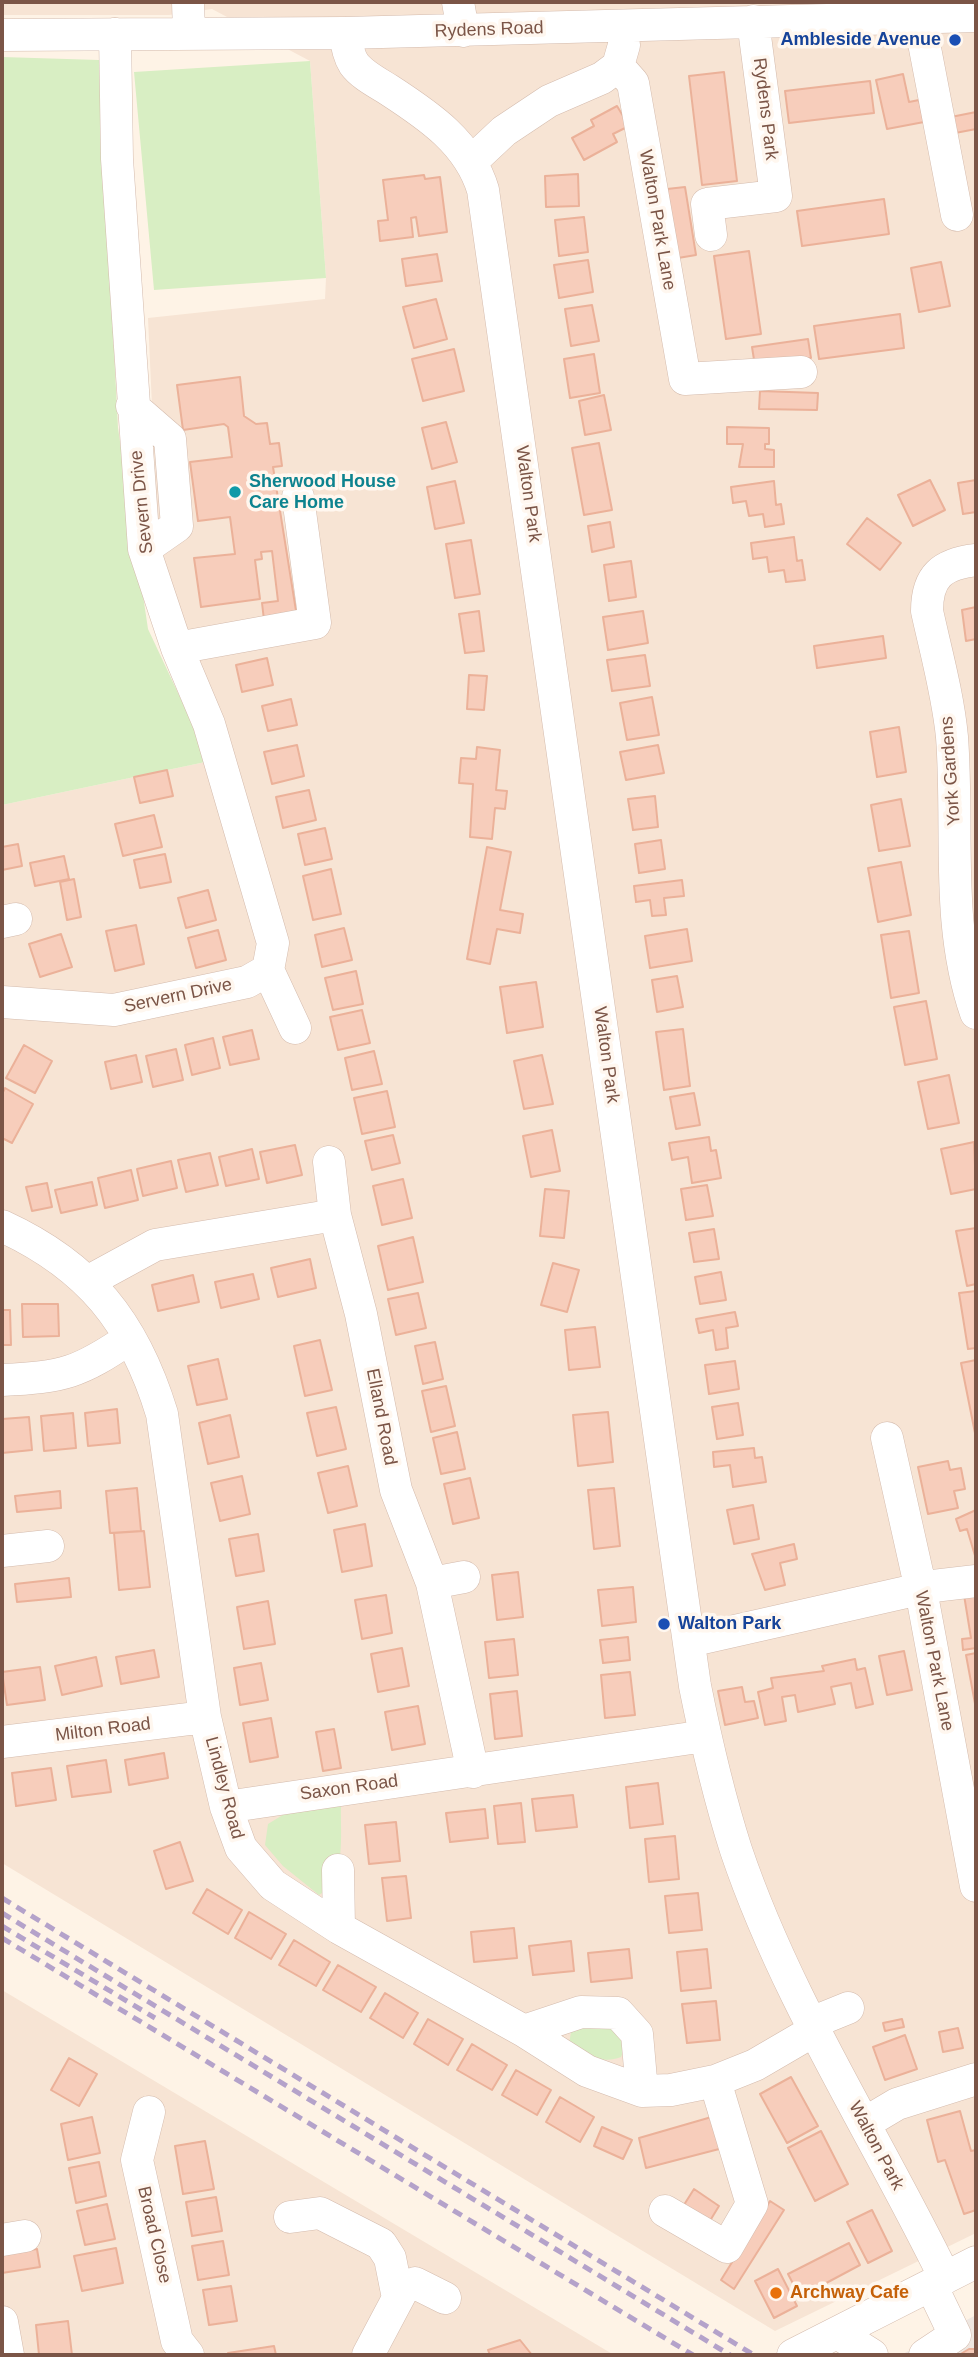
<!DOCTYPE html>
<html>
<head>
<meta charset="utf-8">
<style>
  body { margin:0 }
  #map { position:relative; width:978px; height:2357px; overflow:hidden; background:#fef3e6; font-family:Arial,sans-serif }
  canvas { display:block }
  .frame { position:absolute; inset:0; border:4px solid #7b5547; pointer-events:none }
</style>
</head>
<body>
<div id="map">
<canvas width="978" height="2357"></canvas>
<div class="frame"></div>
</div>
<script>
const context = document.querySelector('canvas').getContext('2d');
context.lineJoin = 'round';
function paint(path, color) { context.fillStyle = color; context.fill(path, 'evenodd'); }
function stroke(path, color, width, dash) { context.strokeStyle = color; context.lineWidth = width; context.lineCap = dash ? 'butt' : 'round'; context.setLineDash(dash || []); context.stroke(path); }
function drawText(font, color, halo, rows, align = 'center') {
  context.font = font + ' Arial,sans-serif'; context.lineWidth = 7; context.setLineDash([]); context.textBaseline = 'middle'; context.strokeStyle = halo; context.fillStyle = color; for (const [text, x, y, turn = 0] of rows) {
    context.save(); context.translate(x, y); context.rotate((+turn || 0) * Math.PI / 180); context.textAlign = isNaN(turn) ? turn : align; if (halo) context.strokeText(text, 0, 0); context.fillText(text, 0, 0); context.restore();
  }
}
paint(new Path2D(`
  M2 2H976V2233L775 2331 2 1863V805L210 761 159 560 148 318 325 299 326 278 310 61 212 9 169 15H2Z
  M2 1990 614 2355H2Z`), '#f7e4d4');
paint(new Path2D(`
  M976 2315V2355H901Z`), '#eee6e0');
paint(new Path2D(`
  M2 57 99 60 118 428 148 629 210 761 2 805Z
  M310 61 326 278 154 290 134 72Z
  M341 1806C340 1834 347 1880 319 1895L283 1866 265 1845 268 1824 286 1813Z
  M578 2024 620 2025 625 2047 621 2057C601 2065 587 2054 569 2044L571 2032Z`), '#d8eec3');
const building = new Path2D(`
  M724 72 737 181 702 185 689 76Z
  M903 74 909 102 919 100 924 122 887 129 876 80Z
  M870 81 874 113 789 123 785 91Z
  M617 106 629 126 613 134 617 142 584 160 572 138 594 126 591 120Z
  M976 112V129L950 134 946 118Z
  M578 174 579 206 546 207 545 176Z
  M424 175 425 179 440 177 447 232 419 236 416 217 411 218 413 237 380 241 378 221 388 220 383 180Z
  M685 187 696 255 678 258 667 189Z
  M884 199 889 234 802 246 797 211Z
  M584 217 588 252 559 256 555 220Z
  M749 251 761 334 726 339 714 256Z
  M437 254 442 281 406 286 402 259Z
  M588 260 593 292 559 298 554 265Z
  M941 262 950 306 919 312 911 268Z
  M436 299 447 339 414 348 403 307Z
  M592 305 599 341 571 346 565 309Z
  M900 314 904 348 819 359 814 326Z
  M808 339 811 358 755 366 752 347Z
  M454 349 464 391 423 401 412 359Z
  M594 354 600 393 570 398 564 359Z
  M240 377 244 416 256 424 267 423 270 444 279 443 282 466 273 467 297 617 264 620 262 603 278 601 272 551 261 552 262 559 255 560 260 599 201 607 194 558 235 554 230 517 198 521 190 462 232 457 228 427 224 424 183 430 177 385Z
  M760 391 818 393 817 410 759 409Z
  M604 395 611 430 585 435 579 401Z
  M446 422 457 462 432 469 422 428Z
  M727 427 769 428V444H765V449L774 450V467H739L743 444H727Z
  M599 443 612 510 584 515 572 448Z
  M930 480 945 510 913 526 898 495Z
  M976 480V512L963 514 958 483Z
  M455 481 464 523 435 529 427 487Z
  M774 481 776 505 781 504 784 524 765 527 763 514 749 516 746 501 733 503 731 487Z
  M867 518 901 543 880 570 847 544Z
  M610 522 614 547 592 552 588 526Z
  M794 537 797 561 802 560 805 580 786 582 784 570 769 572 767 557 753 559 751 543Z
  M471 540 480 594 455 598 446 544Z
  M631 561 636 597 609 601 604 565Z
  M976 607V639L966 641 962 610Z
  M479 611 484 651 465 653 459 614Z
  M643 611 648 643 608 650 603 617Z
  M883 636 886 658 817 668 814 646Z
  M645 655 650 686 612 691 607 660Z
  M267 658 273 685 242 692 236 665Z
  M469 675 487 676 484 710 467 709Z
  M652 697 659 735 627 740 620 703Z
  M291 699 297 725 268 731 262 706Z
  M899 727 906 772 877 777 870 732Z
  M297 745 304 776 272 784 264 752Z
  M658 745 664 773 626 780 620 752Z
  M477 747 500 750 496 790 507 791 505 809 495 808 492 839 470 837 473 784 459 783 461 758 476 759Z
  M167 770 173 796 140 803 134 777Z
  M309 790 316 820 283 828 276 797Z
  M655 796 658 827 633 830 628 799Z
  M901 799 910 846 879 851 871 805Z
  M154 815 162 847 123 856 115 824Z
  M325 828 332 859 305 865 298 834Z
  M661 840 665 869 639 873 635 844Z
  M18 844 22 866 2 870V847Z
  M487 847 511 852 500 910 523 914 520 933 497 929 490 964 467 959Z
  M165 854 171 882 140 888 134 860Z
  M64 856 69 879 35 886 30 863Z
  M901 862 911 915 878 922 868 868Z
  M331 869 341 914 313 920 303 876Z
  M74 879 81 917 67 920 60 882Z
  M682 880 684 896 664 898 666 915 652 916 650 900 636 902 634 886Z
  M208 890 216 920 186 928 178 898Z
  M136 925 144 964 115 971 106 931Z
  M344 928 352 960 322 967 315 935Z
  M687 929 692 961 650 968 645 936Z
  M218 930 226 960 196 968 188 938Z
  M909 931 919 993 891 998 881 935Z
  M61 934 72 967 40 977 29 944Z
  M356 971 363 1004 333 1010 325 978Z
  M677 976 683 1007 657 1012 652 980Z
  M536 982 543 1027 507 1033 500 987Z
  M926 1001 937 1059 905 1065 894 1007Z
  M362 1010 370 1043 338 1050 330 1017Z
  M683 1029 690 1086 664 1090 656 1032Z
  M252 1030 259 1059 230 1065 223 1037Z
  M213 1038 220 1068 192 1075 185 1045Z
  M24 1045 52 1061 35 1093 6 1078Z
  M176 1049 183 1080 153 1087 146 1056Z
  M374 1051 382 1084 352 1090 345 1058Z
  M136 1055 142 1082 111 1089 105 1062Z
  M542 1055 553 1104 524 1109 514 1061Z
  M949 1075 959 1123 928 1129 918 1082Z
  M5 1088 33 1104 12 1143 2 1138V1094Z
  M387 1091 395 1127 362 1134 354 1098Z
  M694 1093 700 1125 676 1129 670 1097Z
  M552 1130 560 1171 531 1177 523 1136Z
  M393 1135 400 1163 372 1170 365 1141Z
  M709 1137 711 1151 716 1150 721 1178 692 1183 688 1157 672 1160 669 1143Z
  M974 1142 976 1189 951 1194 941 1149Z
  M295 1145 302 1175 267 1183 260 1152Z
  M252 1149 259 1179 226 1186 219 1157Z
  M210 1153 218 1185 186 1192 178 1160Z
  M171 1161 177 1188 143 1196 137 1169Z
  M131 1170 138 1200 105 1208 98 1178Z
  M403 1179 412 1218 382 1225 373 1186Z
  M92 1182 97 1205 61 1213 55 1190Z
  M47 1183 52 1207 32 1211 26 1187Z
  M707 1185 713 1216 686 1220 681 1189Z
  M545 1189 569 1191 564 1238 540 1236Z
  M976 1228V1284L967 1286 956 1231Z
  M714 1229 719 1259 694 1262 689 1233Z
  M413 1237 423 1282 388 1290 378 1246Z
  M310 1259 316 1288 278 1297 271 1268Z
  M553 1263 579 1270 567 1312 541 1305Z
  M721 1272 726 1300 700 1304 695 1277Z
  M253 1274 259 1299 221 1308 215 1282Z
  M193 1275 199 1302 158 1311 152 1285Z
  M976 1291V1348L968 1349 959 1293Z
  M418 1293 426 1328 396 1335 388 1299Z
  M22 1304H58L59 1336 23 1337Z
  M2 1310H10L11 1345H2Z
  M735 1312 738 1326 726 1328 728 1348 716 1350 713 1330 699 1333 696 1319Z
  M595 1327 600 1367 569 1370 565 1330Z
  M320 1340 332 1390 305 1396 294 1346Z
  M435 1342 443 1379 423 1384 415 1346Z
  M218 1359 227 1399 197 1405 188 1366Z
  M976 1360V1438L961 1363Z
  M735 1361 739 1389 709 1394 705 1365Z
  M446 1386 455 1426 431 1432 422 1391Z
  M738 1403 743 1435 717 1439 712 1407Z
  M336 1407 346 1449 317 1456 307 1413Z
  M117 1409 120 1443 88 1446 85 1413Z
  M608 1412 613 1462 578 1466 573 1415Z
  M73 1413 76 1448 44 1451 41 1416Z
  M230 1415 239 1457 208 1464 199 1423Z
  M29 1417 32 1450 2 1453V1419Z
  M457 1432 465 1469 441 1474 433 1438Z
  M754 1448 755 1458 762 1457 766 1482 733 1487 730 1465 714 1467 713 1452Z
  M948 1461 950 1470 961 1468 965 1489 954 1491 958 1508 928 1514 918 1467Z
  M348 1466 357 1506 328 1513 318 1473Z
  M242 1476 250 1514 220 1521 211 1483Z
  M470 1478 479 1518 453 1524 444 1484Z
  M137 1488 141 1531 110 1533 106 1491Z
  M614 1488 620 1546 594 1549 588 1490Z
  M60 1491 61 1508 17 1512 15 1496Z
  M753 1505 759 1539 734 1544 727 1510Z
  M976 1510V1559L967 1529 960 1531 956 1519Z
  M365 1524 372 1566 342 1572 334 1530Z
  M144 1531 150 1587 119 1590 114 1533Z
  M258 1534 264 1571 236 1576 229 1539Z
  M794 1544 797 1559 780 1563 785 1585 765 1590 752 1554Z
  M518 1572 523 1617 497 1620 492 1575Z
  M69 1578 71 1597 17 1602 15 1584Z
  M633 1587 636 1622 602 1626 598 1590Z
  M976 1593V1648L963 1650 962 1639 971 1638 964 1595Z
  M386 1595 392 1633 362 1639 355 1600Z
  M268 1601 275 1644 244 1649 237 1607Z
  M628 1637 630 1660 603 1663 600 1640Z
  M514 1639 518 1675 489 1678 485 1642Z
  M402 1648 409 1686 378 1692 371 1654Z
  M154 1650 159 1677 121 1684 116 1657Z
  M904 1651 912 1690 887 1695 879 1656Z
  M976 1653V1709L966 1655Z
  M96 1657 102 1686 62 1695 55 1666Z
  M855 1659 857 1670 865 1668 873 1704 856 1708 851 1683 831 1687 835 1704 798 1712 795 1695 782 1697 786 1721 765 1725 758 1692 773 1688 771 1678 824 1671 822 1666Z
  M261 1663 268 1700 240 1705 234 1668Z
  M40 1667 45 1700 7 1705 2 1672Z
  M630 1672 635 1715 605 1718 601 1675Z
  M742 1687 745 1702 754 1701 758 1718 725 1725 718 1691Z
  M517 1691 522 1736 495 1739 490 1694Z
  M418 1706 425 1744 392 1750 385 1712Z
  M271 1718 278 1757 250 1762 243 1723Z
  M334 1729 341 1768 323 1771 316 1732Z
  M164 1753 168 1778 129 1785 125 1760Z
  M106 1760 111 1792 72 1797 67 1766Z
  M51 1768 56 1800 16 1806 12 1773Z
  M658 1783 663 1824 630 1828 626 1787Z
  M573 1795 577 1827 536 1831 532 1799Z
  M521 1803 525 1842 498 1844 494 1806Z
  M485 1809 488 1838 450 1842 446 1813Z
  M396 1822 400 1861 369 1864 365 1825Z
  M675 1836 679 1879 649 1882 645 1839Z
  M180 1842 193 1881 166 1889 154 1851Z
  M406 1876 411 1918 387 1921 382 1878Z
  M207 1889 242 1910 228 1934 193 1913Z
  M698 1893 702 1930 669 1933 665 1896Z
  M249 1912 286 1934 271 1959 235 1938Z
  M514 1928 517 1958 474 1962 471 1932Z
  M294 1940 330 1962 316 1986 279 1965Z
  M571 1941 574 1971 533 1975 529 1946Z
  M629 1949 632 1978 591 1982 588 1953Z
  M707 1949 711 1988 681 1991 677 1952Z
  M338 1965 376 1987 361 2012 323 1990Z
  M385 1993 418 2013 403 2038 370 2018Z
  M716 2001 720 2040 687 2043 682 2004Z
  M428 2019 463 2039 448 2065 414 2044Z
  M902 2019 904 2027 885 2031 883 2023Z
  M958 2028 963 2048 943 2052 939 2032Z
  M905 2035 917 2069 885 2080 873 2047Z
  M472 2044 507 2065 492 2090 457 2070Z
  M69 2058 97 2074 79 2106 51 2090Z
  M516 2070 551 2090 537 2115 502 2095Z
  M791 2077 818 2126 787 2143 760 2094Z
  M560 2097 594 2117 580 2142 546 2122Z
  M960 2111 971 2151 976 2150V2210L964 2214 945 2160 938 2162 927 2120Z
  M715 2116 723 2148 646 2168 639 2138Z
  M92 2117 100 2153 68 2160 61 2124Z
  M602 2127 632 2140 623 2159 594 2146Z
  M821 2131 848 2184 815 2201 788 2148Z
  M205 2141 214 2189 183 2194 175 2146Z
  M99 2162 106 2196 76 2203 69 2168Z
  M694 2189 719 2206 708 2224 682 2208Z
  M216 2197 222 2231 192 2236 186 2202Z
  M770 2201 784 2210 734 2289 721 2280Z
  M107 2204 115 2239 85 2245 77 2211Z
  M872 2210 892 2251 868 2263 847 2222Z
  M223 2241 229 2275 198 2280 192 2246Z
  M849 2243 860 2265 800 2297 788 2274Z
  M116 2248 123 2283 82 2291 74 2256Z
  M37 2249 40 2267 2 2273V2254Z
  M778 2269 797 2306 774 2318 755 2281Z
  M231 2286 237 2321 209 2325 203 2290Z
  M68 2321 72 2355H39L36 2325Z
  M520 2340 532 2355H490L488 2350Z
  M274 2346 276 2355H228V2353Z
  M969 2349H976V2355H959Z`);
paint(building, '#f7cdbb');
stroke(building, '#ebb199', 2);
const minor = new Path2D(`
  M188 2 189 33
  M458 2 463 31
  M919 17 957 215
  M345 33C347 44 348 55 354 64 362 75 378 83 389 90 429 116 469 143 483 190L695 1686C706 1741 719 1797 736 1850 787 2001 876 2136 945 2278
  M115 34 117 159 144 549 177 648 209 724 273 943 268 970 295 1028
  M2 35 345 33 976 16
  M618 66 633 83 685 379 801 372
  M472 161 504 131 549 101 602 78 618 66 624 45
  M711 235 707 204 776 196 753 21
  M132 406 170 439 177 526 144 549
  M976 560C942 564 927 576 927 611 936 652 948 695 952 737 959 830 945 923 976 1013
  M177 648 315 623 298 497
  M2 922 16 919
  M2 1002 114 1010 247 982 268 970
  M335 1215 361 1314 396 1490 432 1583 464 1577
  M2 1226C89 1266 134 1322 162 1414L205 1717 226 1807 241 1848 273 1885 339 1928 524 2031 587 2071 642 2091 671 2090 715 2081 755 2065 815 2030
  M89 1281 155 1245 335 1215 329 1162
  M2 1380C64 1377 79 1373 130 1338
  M887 1438 921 1590 976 1886
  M2 1551 48 1546
  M432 1583 473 1772
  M690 1641 933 1586 976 1581
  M2 1742 205 1717
  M226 1807 705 1736
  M338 1870 339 1928
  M811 2023 848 2008
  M524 2031 581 2012 618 2013 637 2034 642 2091
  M149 2112 137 2160 177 2341 188 2355
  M865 2123 897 2104 976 2079
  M665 2211 727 2247 752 2204 715 2081
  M290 2217 320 2213 381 2244 390 2258 398 2298
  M2 2240 25 2236
  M2 2322 8 2355
  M839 2334 872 2355
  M368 2355 403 2289 415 2283 445 2298
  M793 2355 976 2262
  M925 2355 955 2335 931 2285`);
stroke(minor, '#d4bbad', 33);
stroke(minor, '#fff', 32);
stroke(new Path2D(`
  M2 1898 754 2355
  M2 1913 730 2355
  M2 1926 155 2018
  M2 1938 693 2355`), '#b4a2ca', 5, [10, 7]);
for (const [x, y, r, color] of [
  [955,40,7,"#1a4fb4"],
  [235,492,7,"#0f9aa8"],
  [664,1624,7,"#1a4fb4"],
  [776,2293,7,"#e8710a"]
]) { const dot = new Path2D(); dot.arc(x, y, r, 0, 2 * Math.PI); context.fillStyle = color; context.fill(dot); stroke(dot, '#fff7ef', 2.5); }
drawText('18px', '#7b5547', '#fff7ef', [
  ["Rydens Road",489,30,-2],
  ["Rydens Park",765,109,83],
  ["Walton Park Lane",657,220,80],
  ["Walton Park",528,494,82],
  ["Severn Drive",142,502,-96],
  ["York Gardens",951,771,-94],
  ["Servern Drive",178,996,-12],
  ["Walton Park",606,1055,82],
  ["Elland Road",381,1417,79],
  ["Walton Park Lane",934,1661,79],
  ["Milton Road",103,1730,-7],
  ["Lindley Road",224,1788,75],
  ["Saxon Road",349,1788,-8],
  ["Walton Park",876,2146,62],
  ["Broad Close",154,2235,77]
]);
drawText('bold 18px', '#164399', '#fff7ef', [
  ["Ambleside Avenue",941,40],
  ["Walton Park",678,1624,"left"]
], 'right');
drawText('bold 18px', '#0d838f', '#fff7ef', [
  ["Sherwood House",249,482],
  ["Care Home",249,503]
], 'left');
drawText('bold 18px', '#c56008', '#fff7ef', [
  ["Archway Cafe",790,2293]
], 'left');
</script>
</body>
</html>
